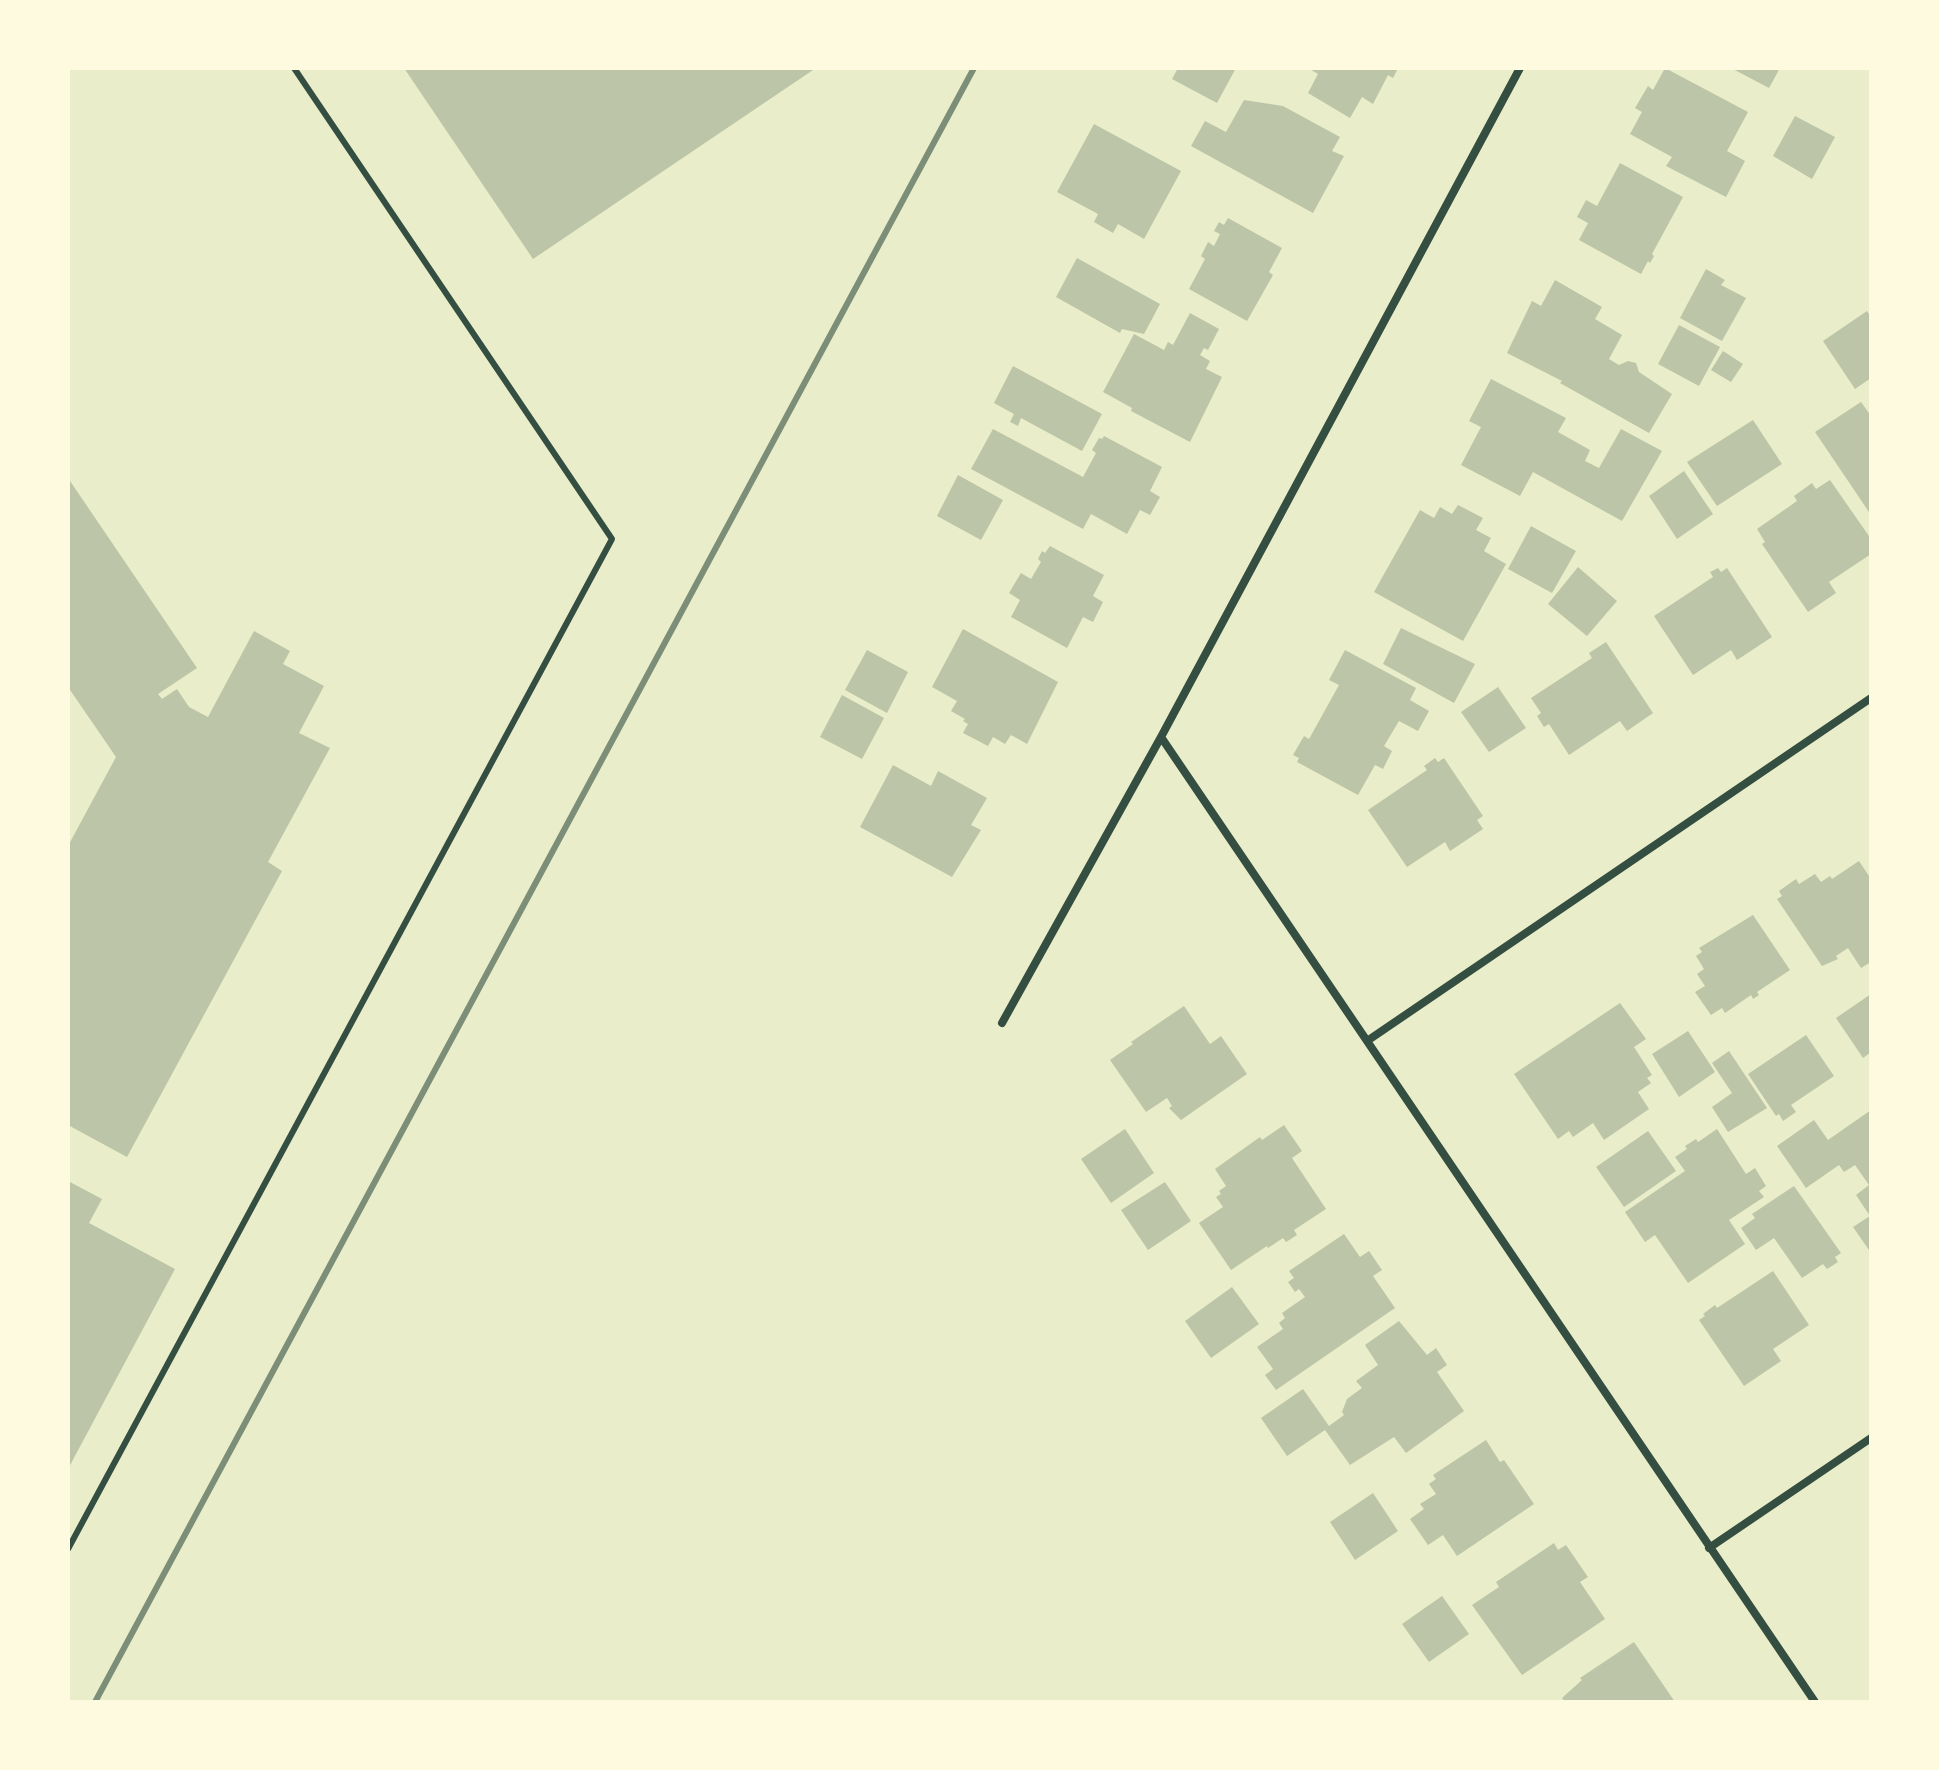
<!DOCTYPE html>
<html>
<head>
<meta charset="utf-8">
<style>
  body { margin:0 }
  #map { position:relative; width:1939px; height:1770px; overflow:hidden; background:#e9edc9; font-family:Rubik,sans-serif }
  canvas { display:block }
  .frame { position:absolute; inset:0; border:70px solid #fefae0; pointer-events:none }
</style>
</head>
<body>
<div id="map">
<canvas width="1939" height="1770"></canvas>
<div class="frame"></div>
</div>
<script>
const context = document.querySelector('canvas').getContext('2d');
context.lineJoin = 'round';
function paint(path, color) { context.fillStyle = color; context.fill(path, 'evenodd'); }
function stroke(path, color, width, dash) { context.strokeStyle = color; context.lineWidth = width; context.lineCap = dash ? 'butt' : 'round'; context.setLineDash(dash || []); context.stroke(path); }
paint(new Path2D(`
  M404 68H816L533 259Z
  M1178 68H1236L1217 103 1172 79Z
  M1308 68H1398L1393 78 1388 75 1373 104 1362 97 1350 118 1308 93 1318 74Z
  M1665 68 1748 112 1727 151 1745 161 1726 197 1666 166 1672 157 1630 134 1642 112 1635 108 1648 86 1653 90Z
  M1731 68H1780L1769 88Z
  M1244 100 1283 106 1340 137 1332 151 1344 156 1313 213 1191 146 1205 121 1226 132Z
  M1795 116 1835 137 1812 179 1773 156Z
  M1094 124 1181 171 1144 239 1118 224 1113 233 1094 222 1098 214 1057 192Z
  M1620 163 1683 197 1652 254 1654 256 1650 263 1648 261 1641 274 1579 240 1588 223 1577 217 1586 200 1597 206Z
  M1228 218 1282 248 1269 272 1273 275 1247 321 1189 289 1205 259 1201 256 1208 242 1214 246 1220 234 1214 231 1219 222 1224 225Z
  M1077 258 1160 304 1144 334 1122 329 1120 333 1056 297Z
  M1706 269 1725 280 1721 285 1746 298 1722 341 1680 318Z
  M1555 280 1602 307 1595 319 1622 335 1609 359 1619 365 1628 361 1636 363 1639 372 1672 394 1649 433 1560 383 1562 381 1507 353 1532 301 1541 306Z
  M1867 311 1871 317V378L1855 389 1823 341Z
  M1190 313 1219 329 1208 350 1204 348 1200 355 1210 361 1206 369 1222 377 1190 442 1131 411 1132 408 1103 392 1134 334 1164 350 1168 342 1173 345Z
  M1679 325 1720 347 1699 386 1658 364Z
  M1723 351 1743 364 1731 382 1711 370Z
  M1013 366 1102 414 1082 451 1021 418 1018 426 1010 422 1014 414 994 403Z
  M1491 379 1566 418 1558 432 1590 450 1585 461 1599 468 1621 429 1662 451 1622 521 1533 472 1520 496 1461 465 1481 427 1469 421Z
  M1861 402 1871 416V515L1815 432Z
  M1753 420 1782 464 1717 506 1687 462Z
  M993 429 1083 477 1096 453 1092 450 1099 438 1102 439 1104 436 1162 467 1150 491 1160 497 1150 515 1140 510 1127 534 1091 514 1083 529 971 469Z
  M1684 471 1713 514 1677 539 1649 496Z
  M958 475 1003 500 981 540 937 516Z
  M68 478 197 668 158 694 162 699 177 689 189 707 208 717 254 631 290 651 283 664 324 686 299 733 330 748 268 862 282 871 127 1157 68 1125V846L116 757 68 687Z
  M1830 480 1871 539V554L1829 582 1836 593 1808 612 1762 544 1765 542 1757 529 1797 501 1794 496 1812 483 1816 489Z
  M1458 505 1483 518 1476 530 1491 538 1484 551 1506 564 1463 641 1374 592 1420 510 1434 518 1440 507 1452 514Z
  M1531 526 1576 551 1552 593 1508 569Z
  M1050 546 1104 575 1093 596 1103 602 1093 622 1083 617 1067 648 1011 617 1020 600 1009 593 1021 573 1031 579 1041 562 1038 559 1042 551 1045 553Z
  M1578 567 1617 601 1587 636 1548 604Z
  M1718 568 1721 572 1727 568 1772 637 1737 660 1731 650 1693 675 1654 616 1713 577 1710 572Z
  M1401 628 1475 664 1454 703 1383 664Z
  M963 629 1058 682 1027 744 1011 735 1005 744 993 737 988 746 963 733 968 724 963 721 965 719 951 711 957 701 932 687Z
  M1606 642 1653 713 1627 731 1620 721 1569 755 1549 724 1544 727 1537 716 1541 713 1531 698 1592 658 1589 653Z
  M867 650 908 672 887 713 845 690Z
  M1345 650 1416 688 1410 700 1429 711 1418 731 1399 721 1384 746 1392 751 1383 769 1375 765 1358 795 1297 762 1299 758 1293 755 1304 736 1309 739 1339 685 1329 680Z
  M1498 687 1526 728 1489 752 1461 712Z
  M842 695 884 718 862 759 820 737Z
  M1435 758 1438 762 1444 758 1483 816 1477 820 1483 829 1450 851 1445 842 1407 867 1368 810 1427 770 1424 766Z
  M893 765 931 786 938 771 987 798 971 825 981 830 952 877 860 827Z
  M1859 861 1871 879V962L1861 968 1848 948 1836 956 1838 959 1822 966 1777 899 1782 896 1779 891 1796 879 1799 884 1815 874 1821 882 1830 876 1832 879Z
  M1753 915 1790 970 1757 992 1759 995 1753 999 1751 995 1725 1013 1722 1008 1711 1015 1695 992 1705 986 1697 974 1704 969 1696 956 1702 952 1699 948Z
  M1871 994V1052L1863 1058 1836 1018Z
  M1620 1003 1646 1039 1634 1047 1652 1075 1647 1078 1651 1083 1638 1092 1649 1109 1604 1140 1593 1123 1573 1137 1569 1131 1558 1139 1514 1074Z
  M1184 1006 1210 1044 1221 1036 1247 1074 1181 1120 1169 1108 1172 1106 1167 1098 1146 1112 1110 1060 1133 1044 1131 1042Z
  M1688 1031 1715 1072 1679 1097 1652 1054Z
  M1806 1035 1834 1076 1791 1105 1796 1112 1783 1121 1779 1114 1776 1116 1748 1074Z
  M1729 1051 1767 1108 1728 1132 1712 1107 1732 1093 1712 1063Z
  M1871 1110V1253L1853 1227 1870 1216 1856 1195 1869 1185 1855 1165 1844 1172 1839 1165 1806 1188 1777 1146 1814 1120 1828 1140Z
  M1284 1125 1302 1151 1292 1158 1326 1209 1294 1230 1297 1235 1286 1242 1283 1238 1268 1248 1267 1246 1231 1270 1199 1223 1223 1207 1216 1197 1221 1194 1219 1191 1226 1186 1215 1169 1260 1137 1262 1140Z
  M1125 1129 1154 1173 1111 1203 1081 1159Z
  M1717 1129 1746 1174 1755 1168 1766 1186 1759 1191 1764 1197 1729 1220 1745 1244 1688 1283 1655 1235 1645 1242 1625 1212 1685 1171 1675 1157 1687 1149 1685 1146 1696 1139 1698 1142Z
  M1648 1131 1676 1171 1624 1207 1596 1167Z
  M68 1181 102 1199 89 1223 175 1269 68 1469Z
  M1165 1182 1191 1221 1148 1250 1121 1210Z
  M1794 1186 1841 1253 1835 1257 1838 1262 1827 1269 1823 1264 1802 1278 1774 1238 1756 1250 1741 1228 1755 1218 1752 1214Z
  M1344 1234 1360 1257 1369 1251 1382 1270 1373 1276 1395 1308 1276 1390 1265 1375 1273 1369 1257 1347 1283 1329 1279 1323 1285 1318 1282 1313 1305 1297 1299 1289 1295 1292 1288 1282 1294 1278 1289 1271Z
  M1773 1271 1809 1325 1773 1349 1781 1361 1744 1386 1699 1320 1705 1316 1703 1314 1715 1305 1717 1308Z
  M1232 1287 1259 1324 1211 1358 1185 1321Z
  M1399 1321 1427 1355 1436 1348 1447 1365 1437 1372 1464 1411 1406 1453 1394 1437 1350 1465 1325 1430 1287 1456 1261 1418 1303 1389 1329 1426 1344 1415 1342 1412 1347 1399 1362 1388 1356 1381 1378 1365 1365 1345Z
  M1486 1440 1500 1462 1504 1460 1534 1504 1457 1556 1443 1535 1428 1545 1410 1519 1424 1509 1420 1504 1436 1494 1429 1484 1436 1479 1433 1475Z
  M1373 1493 1398 1531 1355 1560 1330 1522Z
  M1554 1543 1558 1550 1566 1545 1588 1577 1580 1582 1605 1619 1522 1675 1472 1605 1499 1587 1496 1582Z
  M1442 1596 1469 1634 1429 1662 1402 1624Z
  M1634 1642 1675 1702H1565L1562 1698 1582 1680 1580 1678Z`), '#bcc5a7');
stroke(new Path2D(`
  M68 1549 612 539 294 68`), '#344e41', 6);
stroke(new Path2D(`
  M1161 737 1815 1702
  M1002 1023 1161 737 1520 68
  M1367 1041 1871 698
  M1709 1548 1871 1438`), '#344e41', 8);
stroke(new Path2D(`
  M95 1702 974 68`), '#7c8e77', 6);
</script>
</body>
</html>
